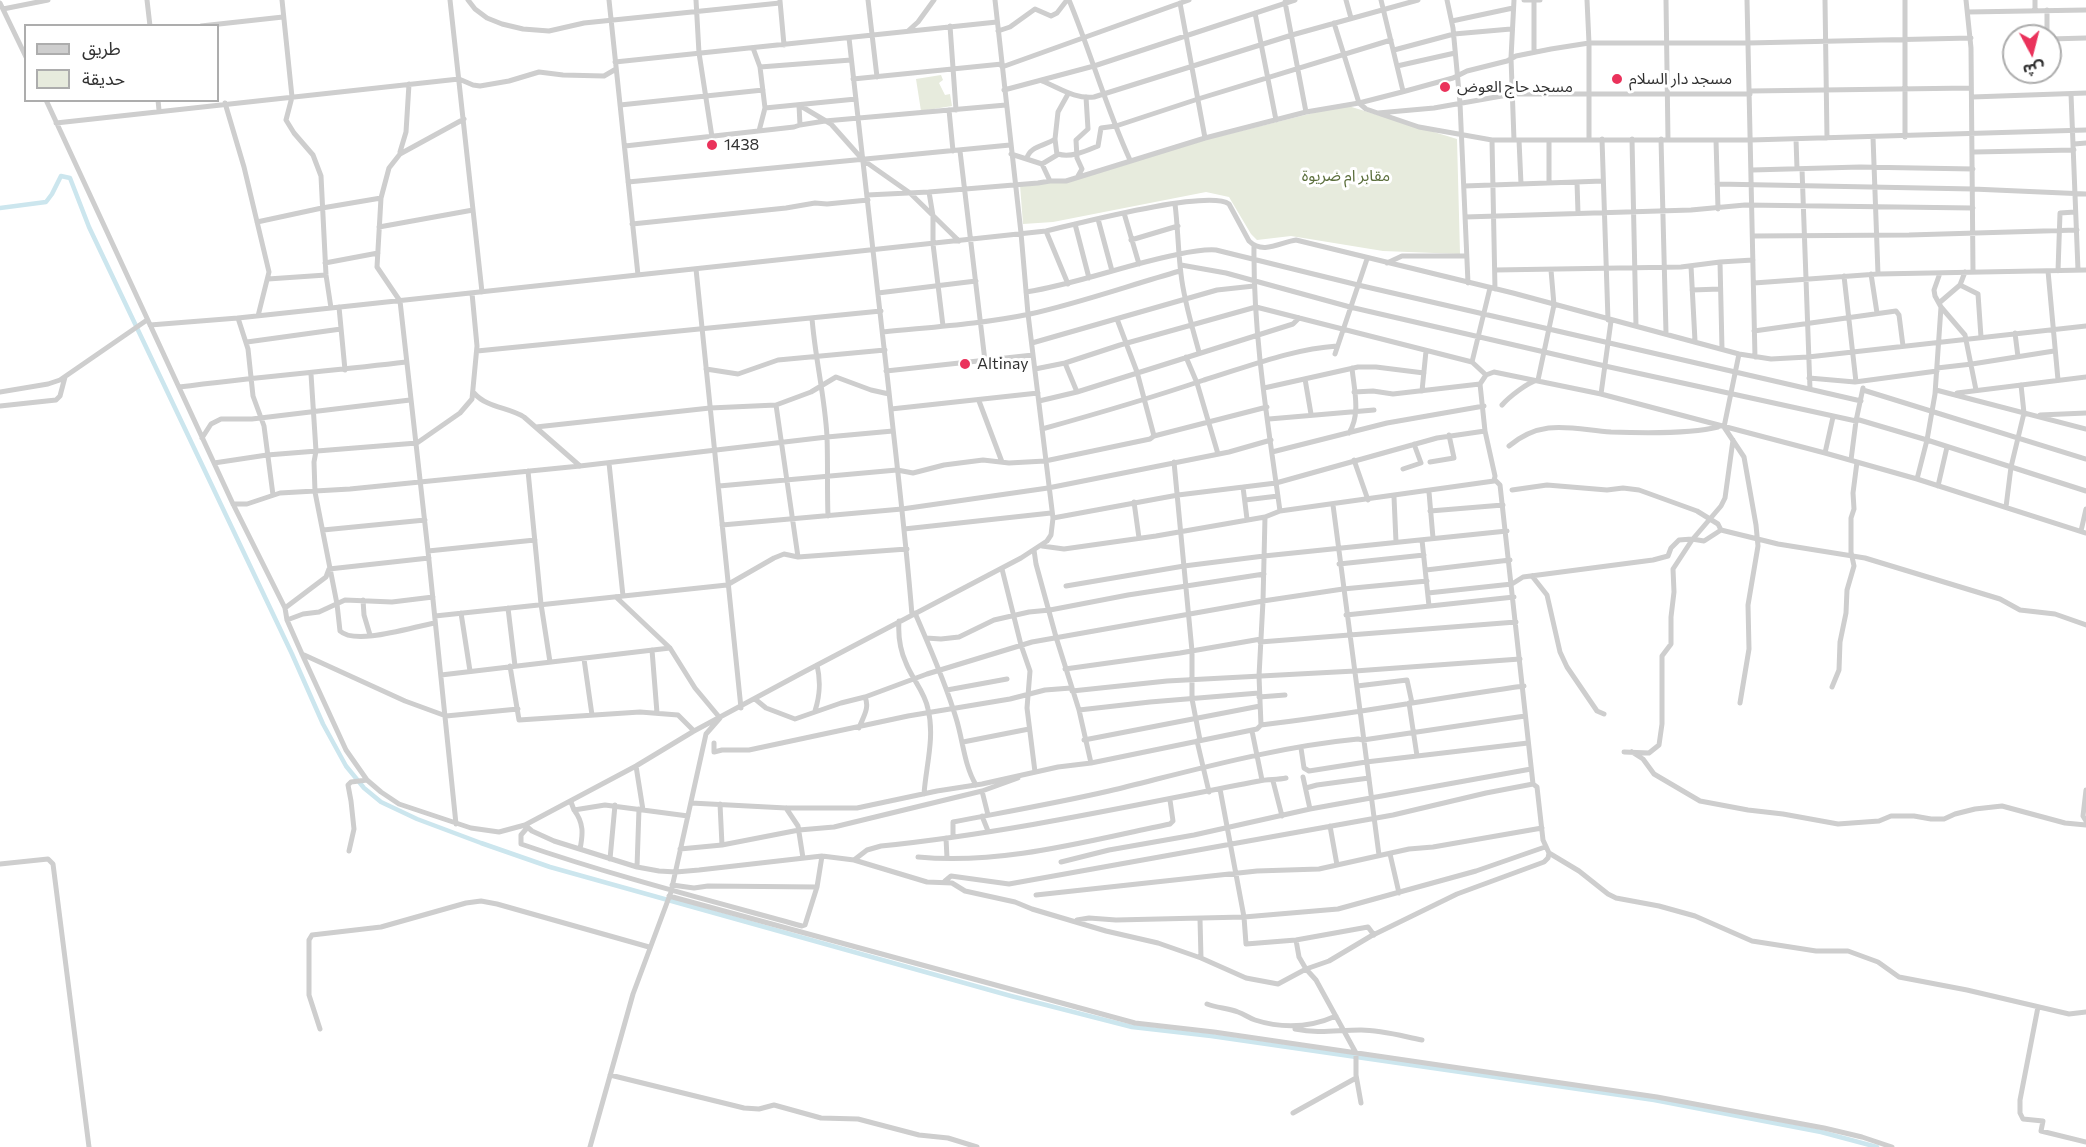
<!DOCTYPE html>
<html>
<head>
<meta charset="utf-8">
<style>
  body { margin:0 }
  #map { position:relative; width:2086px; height:1147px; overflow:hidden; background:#fff; font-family:Commissioner,"Noto Sans Arabic",sans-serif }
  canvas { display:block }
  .legend { position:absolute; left:24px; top:24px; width:195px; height:78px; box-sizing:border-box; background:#fff; border:2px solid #adadad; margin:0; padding:8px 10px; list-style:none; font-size:18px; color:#313131 }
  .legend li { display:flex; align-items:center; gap:12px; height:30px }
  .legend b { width:30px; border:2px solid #adadad }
  .north { position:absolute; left:2002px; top:24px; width:60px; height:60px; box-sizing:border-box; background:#fff; border:2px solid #adadad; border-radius:50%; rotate:173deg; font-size:16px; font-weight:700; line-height:24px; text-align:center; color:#313131 }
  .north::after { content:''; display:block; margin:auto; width:21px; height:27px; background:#ea325b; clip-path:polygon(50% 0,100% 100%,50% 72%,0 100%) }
</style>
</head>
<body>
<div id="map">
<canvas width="2086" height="1147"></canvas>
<ul class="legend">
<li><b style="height:8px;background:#cecece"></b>طريق</li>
<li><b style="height:16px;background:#e7ebdd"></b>حديقة</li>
</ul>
<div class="north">ش</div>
</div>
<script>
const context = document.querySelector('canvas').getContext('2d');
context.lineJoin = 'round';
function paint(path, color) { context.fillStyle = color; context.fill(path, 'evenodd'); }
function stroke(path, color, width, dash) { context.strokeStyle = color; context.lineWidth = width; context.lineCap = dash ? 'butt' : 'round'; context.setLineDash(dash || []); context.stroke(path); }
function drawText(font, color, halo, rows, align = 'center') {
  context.font = font + ' Commissioner,"Noto Sans Arabic",sans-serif'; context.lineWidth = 6; context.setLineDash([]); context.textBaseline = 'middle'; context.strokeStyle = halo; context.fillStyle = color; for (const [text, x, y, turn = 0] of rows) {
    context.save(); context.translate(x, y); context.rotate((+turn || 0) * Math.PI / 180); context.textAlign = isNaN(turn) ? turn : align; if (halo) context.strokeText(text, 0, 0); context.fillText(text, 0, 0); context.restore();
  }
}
paint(new Path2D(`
  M941 75 943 80 939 83 945 95 950 94 952 106 921 111 916 79Z
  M1345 105 1457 139 1460 254 1383 251 1291 236 1257 240 1251 234 1229 197 1206 192 1053 222 1023 224 1020 185 1070 181 1189 144Z`), '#e7ebdd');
stroke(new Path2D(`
  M0 208 46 202 52 194 61 176 70 178 89 227 292 654 323 724 346 766 364 788 381 802 417 819 481 843 550 867 1011 996 1132 1027 1211 1036 1654 1100 1821 1132 1877 1147`), '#cce6ee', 4.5);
stroke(new Path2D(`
  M147 0 150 26
  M282 0 292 97 286 120 294 133 313 155 321 176 326 275 331 308
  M450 0 482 292
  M468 0 475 9 487 18 502 24 523 29 549 31 584 23 780 3
  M609 0 638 275
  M696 0 699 53 712 137
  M868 0 877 77
  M1069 0C1091 53 1106 108 1130 160
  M1346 0 1351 18
  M1381 0 1403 91
  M1447 0 1453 28 1460 103 1468 283
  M1514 0 1511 58 1514 140
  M1524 0H1540
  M1587 0 1589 43V140
  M1666 0 1668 139
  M1747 0 1755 357
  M1825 0 1827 138
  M1905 0V137
  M1966 0 1971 48 1973 272
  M780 1 784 45
  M1285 2 1306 112
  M0 3 26 57
  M1180 3 1205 138
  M3 9 48 0
  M2035 10V0
  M1968 12 2086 10
  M1255 13 1276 120
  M1452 21 1513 8
  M1334 23 1359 103 1366 109 1419 127 1492 140H1751L2086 130
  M201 26 283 17
  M950 26 956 110
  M908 31 918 22 934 0
  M998 31 1010 27 1035 9 1051 16 1057 13 1067 0
  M2047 36V10
  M849 38C863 156 875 274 889 392 897 466 906 540 912 615
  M2050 39 2086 38
  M753 48 760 67 765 108 759 131
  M1394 50 1454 34 1511 29
  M1534 52V0
  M615 62 997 22
  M1397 66 1455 53
  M760 67 851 60
  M1002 67 1189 0
  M853 79 1002 64
  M1042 81C1060 88 1074 99 1094 97L1292 35 1418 0
  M1004 90 1094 66 1295 0
  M1750 91 1971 88
  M2071 94 2078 270
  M1972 97 2086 93
  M46 100 233 504 285 608 287 620 302 654 346 750 367 780 381 792 399 804 471 828 499 832 525 825 636 766 694 731 800 674 1021 558 1047 541 1051 535 1053 518 1028 314 1021 233 995 0
  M158 100 159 110
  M225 103 244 167 269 272 258 316
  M620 105 763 90
  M799 105 831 124 863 160 910 193 959 241
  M799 105 800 125
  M765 108 856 99
  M949 110 953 151
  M1378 113 1434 108 1513 94H1750
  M56 123 459 79 473 85 480 86 509 81 539 72 563 75 604 76 616 69
  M1873 137 1878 274
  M1602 139 1608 320
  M1632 139 1636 326
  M1661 139 1666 333
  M1796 139 1797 169
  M1492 140 1495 289
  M1519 140 1521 184
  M1549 140V182
  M1716 140 1718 209
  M2074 144 2086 143
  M625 146 794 127 800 125 825 121 1006 105
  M960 151 985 361
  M400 152 406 132 409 84
  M1974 152 2074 150
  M1011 154 1042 164 1057 155 1055 139 1058 112 1068 94
  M1058 154C1071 158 1086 151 1098 146L1101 128 1116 126 1198 99 1391 40
  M1027 158C1030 146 1045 146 1055 139
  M1042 164 1050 181
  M1802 169 1810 389
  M1752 170 1860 167 1973 169
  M1078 176 1082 169 1077 158 1076 140 1088 129 1086 97
  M628 182 1010 145
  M1577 182 1578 213
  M1717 184 1973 189 2086 194
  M1464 186 1603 181
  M929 192 933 216V244L943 326
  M867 195 929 192 1038 183 1050 181H1066L1205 138 1306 112 1359 103 1402 92 1453 78 1467 71 1507 61 1516 56 1551 49 1589 43H1748L1971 38
  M1175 204C1178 228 1178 251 1181 274 1184 301 1192 326 1199 352
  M1124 213 1139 264
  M1465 217 1691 210 1745 205 1973 208
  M1098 219 1112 271
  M257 222 322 208 381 198
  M632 224 786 208 815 203 827 204 868 200
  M1075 224 1089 278
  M379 227 473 210
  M1046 231 1068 284
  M1753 236 1909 235 2077 230
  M1131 240 1178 226
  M1254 246C1253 335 1268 424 1280 511
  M1720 262 1722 349
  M325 263 378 253
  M1387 263 1402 256H1466
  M1181 265 1226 273 1350 307 1605 366 1856 421
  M1691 266 1695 341
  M696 269 741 708
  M1495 270 1681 267 1720 262 1753 260
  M2048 271 2058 380
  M2058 271 2060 213 2075 212
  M1940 273 1934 290 1935 296 1941 307 1965 335 1976 390
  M1871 274 1877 313
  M1844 276 1856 382
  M268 279 326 275
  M1754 283 1878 274 2086 270
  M1960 285 1978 294 1981 337
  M1692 290 1720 289
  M1026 292C1077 284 1125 265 1175 255 1189 252 1202 249 1216 250L1358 285 1861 401
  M878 293 976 281
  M1939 303 1960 285 1965 272
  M339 307 345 370
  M238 318 248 349 253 396 264 426 273 495
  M812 318C815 358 825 397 827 437 828 463 827 490 828 516
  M1117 319 1137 372 1154 436
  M150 325 238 318 1046 231C1076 224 1208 189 1229 204L1249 241C1263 255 1281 242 1296 240L1513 293 1739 354 1771 359 1808 357 2086 326
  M1754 331 1896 311 1899 315 1903 346
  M883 332C932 327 982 324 1030 314 1080 303 1130 285 1180 271
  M2015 333 2018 357
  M247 342 341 329
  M1032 343 1217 290 1254 286
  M477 351 881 311
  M1335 354 1367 259
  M1739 354 1724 427 1744 457 1756 525 1758 546 1748 605 1749 649 1740 703
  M1186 357 1197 383 1218 454
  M1472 362 1490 288
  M1065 363 1077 392
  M1937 368 1972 364 2054 351
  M706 369 738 374 778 360 885 350
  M1035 369 1065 363 1120 345 1256 307 1472 362 1486 375
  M886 371 1033 355
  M311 374 316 451 314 462 315 492 337 604 340 631C356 646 415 626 435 623
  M1809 378 1855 382 1937 371
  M1305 379 1311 414
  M179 387C255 377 331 371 406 362
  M1264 388 1358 367H1376L1424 373
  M1863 390 2086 459
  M1936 390 2086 429
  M1422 391 1426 351
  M0 392 48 384 60 380 147 320
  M1354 392 1373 391 1393 394 1480 384
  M474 393C487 408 508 407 524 417L580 466
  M1957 393 2086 377
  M1601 394 1611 321
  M979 401 1002 462
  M1039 401 1077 392 1293 324 1299 318
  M776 405 798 557 907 549
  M1502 405C1509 397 1528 382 1538 380L1554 305 1551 270
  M0 406 56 400 60 396 65 377
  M891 409 1038 393
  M2040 415 2086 413
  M1269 419 1374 410
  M1856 419 1927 440 2086 491
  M536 427 710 408 776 405 811 392 836 377 871 390 889 394
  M1042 429C1096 414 1151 398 1204 380 1247 367 1292 349 1337 346
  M1349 433C1361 414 1354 389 1352 368
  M202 438 211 424 221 419H252L410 400
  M1509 446C1543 418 1571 429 1611 432 1639 433 1691 434 1718 427
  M1272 452 1387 423 1484 406
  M1825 453 1833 417
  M1354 460 1368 500
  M1851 460 1856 421 1863 388
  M1174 462 1192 651V699L1200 740
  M1430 462 1454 458 1449 435
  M214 463 267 455 417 443 460 413 472 399 477 346 472 293
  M609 463 623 596
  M1403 469 1421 463 1414 444
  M528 471 541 604 550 662
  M1917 479 1927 440 1935 394 1941 307
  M719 486 897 470 913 473 944 465 983 460 1009 463 1045 461 1150 439 1154 436 1267 407
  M1938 486 1947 447
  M1243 487 1247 519
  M1512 490 1547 485 1607 490 1623 488 1639 490 1697 511 1718 524 1721 530
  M1429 492 1433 538
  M1394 497 1396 542
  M1245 500 1278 496
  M1134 502 1139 538
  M233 504H247L280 493 350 489 580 466 827 437 893 431
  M1333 505 1379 855
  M2006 507 2011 467 2024 413 2021 385
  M1430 511 1503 505
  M1053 518 1178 495 1276 483 1437 438 1485 431
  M722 525 902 509 1048 488 1229 452 1271 440
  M904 529 1051 513
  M323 530 425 520
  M2081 531 2086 509
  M1422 540 1429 606
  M1042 546 1064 549 1156 536 1265 517
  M1034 550 1036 564 1056 637 1079 710 1091 763
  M428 551 535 540
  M1339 564 1424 555
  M1002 569 1021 645 1030 671 1027 708 1035 772
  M1426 570 1510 560
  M1532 576 1547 595 1560 652 1567 667 1597 711 1604 714
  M1066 586 1184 566 1264 556 1507 531
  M1428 593 1512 584 1523 577 1653 560 1668 556 1671 548 1679 540 1692 539 1704 541 1721 530 1778 544 1865 558 2000 599 2020 610 2055 614 2086 625
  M363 600 364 615 370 635
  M285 608 326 577 329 569 429 558
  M508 608 515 666
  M461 613 470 671
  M915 613C930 648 945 681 956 718 963 740 964 765 976 785
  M1346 615 1514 597
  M435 616 727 585 774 558 784 554 798 557
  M287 620 303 614 319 612 345 600 392 602 433 597
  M899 621C898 635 900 650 906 663 912 679 925 692 928 709 935 737 926 766 924 794
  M926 638 941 639 959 637 994 620 1029 612 1050 610 1128 595 1264 574
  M1260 642 1516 622
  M652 650 657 713
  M302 654 405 701 446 716 518 709
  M584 659 592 715
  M510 666 519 720 640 712 678 715 694 731
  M1065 669 1180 653 1261 639
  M441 675 670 648
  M1357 686 1407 680 1412 703
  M1832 687 1839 670 1840 642 1846 613 1847 590 1854 566 1851 552V518L1854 509 1853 493 1857 462
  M947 690 1007 679
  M1072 691 1167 681 1355 671 1520 659
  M1259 697 1285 695
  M755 699 766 708 795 719 841 703 865 697 927 674 1032 642 1263 601 1343 589 1427 581
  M1409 703 1417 756
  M1079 710 1150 702 1259 693
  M815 711C820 695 821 682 817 665
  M1261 725C1349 715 1436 698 1524 686
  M859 728C863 717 870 708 865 697
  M1252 731 1262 780
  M1084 740 1260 706
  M1197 741 1209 792
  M963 742 1029 729
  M714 743V752L722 750H749L908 716 1010 699 1045 690 1071 688
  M1301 748 1304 768 1309 771 1366 762 1528 743
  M1624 752 1649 753 1659 745 1662 724V656L1671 644V617L1674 592 1673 569 1692 540 1721 506 1725 498 1733 440
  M1632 752 1643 759 1654 774 1700 801 1748 810 1783 814 1838 824 1879 821 1891 816H1914L1931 819H1944L1955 814 1975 809 2002 806 2065 823 2086 825
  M636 766 643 810
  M1303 777 1310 809
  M1273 781 1282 816
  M1306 788 1317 785 1369 778
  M1220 789 1244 917 1246 944 1296 940 1368 927 1374 935
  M2086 790 2083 816 2086 821
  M982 791 988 815
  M571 802 574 810 605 805 688 816
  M691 803 786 808H857L937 791 982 784 1058 767 1091 763 1257 729 1261 725 1259 676 1263 601 1265 517 1280 511 1494 481 1495 476 1485 431 1480 384 1486 375 1494 372 1601 394 1825 453 1917 479 2086 533
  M720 804 722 845
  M786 808 798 826 803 858
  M574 810C584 823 583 834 580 849
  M982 816 988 831
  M456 824 428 551 400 301 377 267 381 198 389 168 400 154 464 119
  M525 825 532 831 554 841 637 867 659 871 676 872 699 870 822 856 854 860 927 882 952 883 965 891 1015 902 1032 909 1106 931 1158 943 1201 958 1246 978 1278 984 1306 969 1329 961 1371 936 1457 894 1544 862 1548 858 1549 853 1543 840 1537 787 1533 784 1500 485 1495 480
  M1330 826 1337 865
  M527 828 521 835V844C614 876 708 900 802 926L805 925 817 887 822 856
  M953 837V822C1005 812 1057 803 1109 791 1191 771 1274 747 1358 739L1363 740 1525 716
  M946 838 947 858
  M680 849 722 845 799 830 834 827 982 791 1018 778
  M349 851 354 829 351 801 348 785 351 782 367 780
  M1549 853 1579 871 1608 894 1616 898 1659 906 1695 916 1752 941 1816 951H1848L1878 962 1899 977 1967 990 2069 1014 2086 1012
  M1390 854 1399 893
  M918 857C1003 865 1087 841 1170 824L1173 821 1170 800
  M610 859 615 805
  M854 860 867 850 881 846C1008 833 1134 805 1259 781 1268 779 1277 780 1286 778
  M1061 862 1109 850 1194 835 1310 809 1531 769
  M0 864 48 859 53 864 89 1147
  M637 867 639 809
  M945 881 951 876 1009 884 1393 815 1486 793 1533 784
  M672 885 694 888 708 886 817 887
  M1036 895 1257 871 1319 869 1409 849 1433 847 1542 828
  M669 896 1135 1023 1214 1032 1657 1097 1824 1128 1862 1137 1892 1147
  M1200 919 1201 958
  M1077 920 1089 918 1116 920 1244 917 1338 909 1476 871 1545 847
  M1296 940 1299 957 1306 969 1316 980 1356 1053V1075L1361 1103
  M1207 1004C1217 1008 1228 1008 1238 1012 1244 1014 1249 1018 1255 1020 1283 1029 1309 1028 1336 1016
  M2038 1007 2020 1100V1113L2023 1119 2043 1121 2041 1131 2086 1142
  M320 1029 309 995V940L312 935 381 927 466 903 481 901 497 904 649 947
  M1295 1029C1320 1034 1336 1030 1361 1030 1381 1030 1402 1036 1422 1040
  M610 1075 744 1108 759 1109 774 1105 821 1118 858 1119 919 1135 948 1138 977 1147
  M1293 1113 1356 1078
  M590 1147 633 994 671 892 706 734 720 718 695 688 670 648 616 597`), '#cecece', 5);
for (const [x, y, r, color] of [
  [1617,79,6,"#ea325b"],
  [1445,87,6,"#ea325b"],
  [712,145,6,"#ea325b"],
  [965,364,6,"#ea325b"]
]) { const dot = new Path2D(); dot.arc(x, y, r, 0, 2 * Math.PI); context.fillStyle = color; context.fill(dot); stroke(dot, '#fff', 2); }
drawText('16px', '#313131', '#fff', [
  ["مسجد دار السلام",1629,79],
  ["مسجد حاج العوض",1457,87],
  ["1438",724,145],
  ["Altinay",977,364]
], 'left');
drawText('16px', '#5c6f3d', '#fff', [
  ["مقابر ام ضريوة",1346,176]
]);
</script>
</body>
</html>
